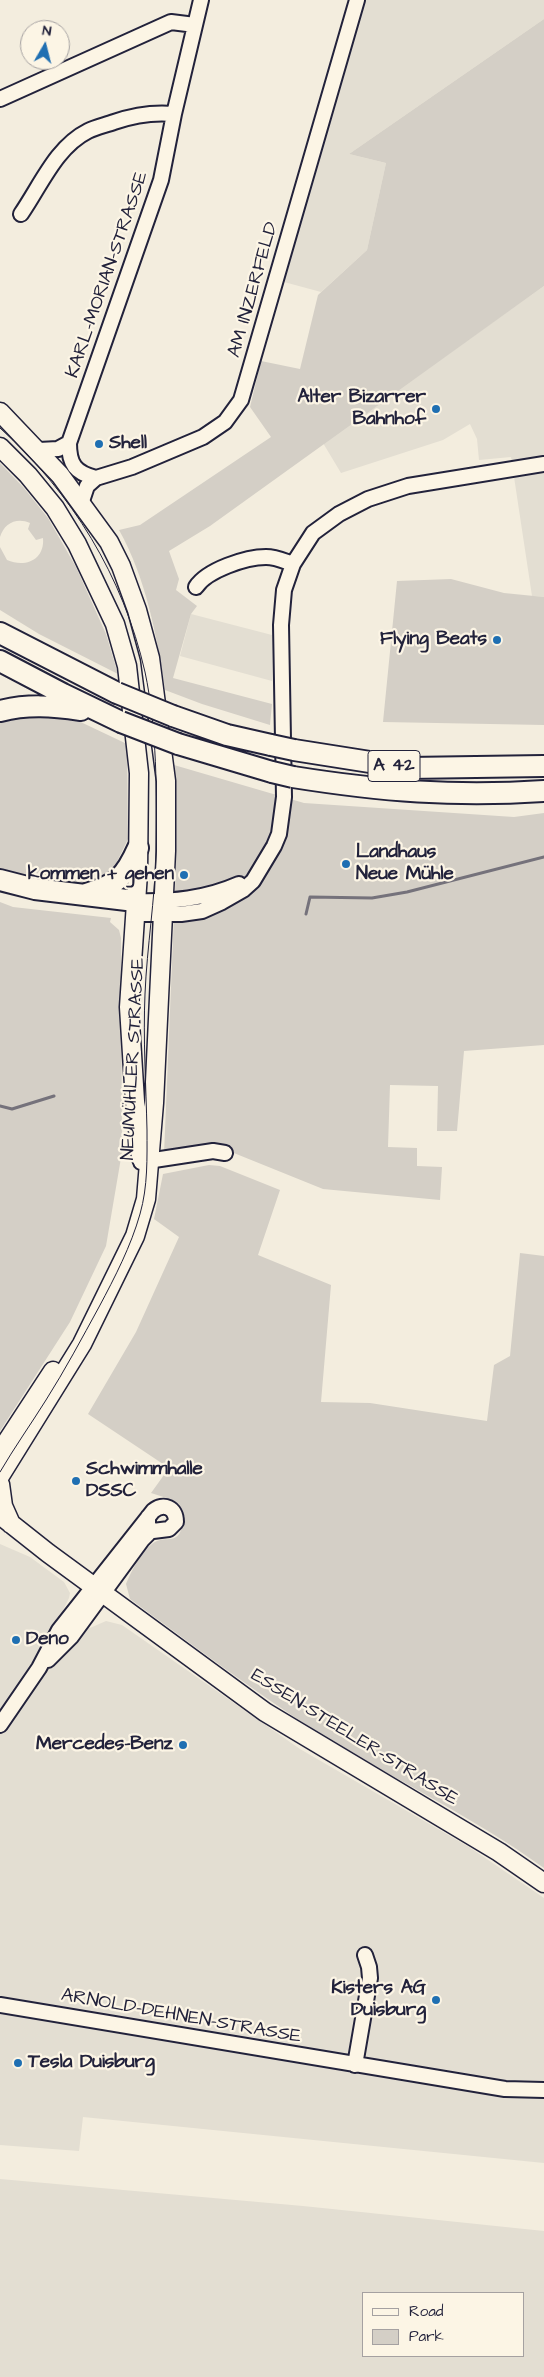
<!DOCTYPE html>
<html>
<head>
<meta charset="utf-8">
<style>
  body { margin:0 }
  #map { position:relative; width:544px; height:2377px; overflow:hidden; background:#f3edde; font-family:"Architects Daughter",sans-serif }
  canvas { display:block }
  .legend { position:absolute; left:362px; top:2292px; width:162px; height:65px; box-sizing:border-box; background:#fcf5e5; border:1px solid #a5a1a1; margin:0; padding:6px 9px; list-style:none; font-size:15px; color:#22223b }
  .legend li { display:flex; align-items:center; gap:10px; height:25px }
  .legend b { width:25px; border:1px solid #a5a1a1 }
  .north { position:absolute; left:20px; top:20px; width:50px; height:50px; box-sizing:border-box; background:#fcf5e5; border:1px solid #a5a1a1; border-radius:50%; rotate:8deg; font-size:14px; font-weight:700; line-height:20px; text-align:center; color:#22223b }
  .north::after { content:''; display:block; margin:auto; width:18px; height:22px; background:#1f6fb2; clip-path:polygon(50% 0,100% 100%,50% 72%,0 100%) }
</style>
</head>
<body>
<div id="map">
<canvas width="544" height="2377"></canvas>
<ul class="legend">
<li><b style="height:6px;background:#fcf5e5"></b>Road</li>
<li><b style="height:14px;background:#d4cfc6"></b>Park</li>
</ul>
<div class="north">N</div>
</div>
<script>
const context = document.querySelector('canvas').getContext('2d');
context.lineJoin = 'round';
function paint(path, color) { context.fillStyle = color; context.fill(path, 'evenodd'); }
function stroke(path, color, width, dash) { context.strokeStyle = color; context.lineWidth = width; context.lineCap = dash ? 'butt' : 'round'; context.setLineDash(dash || []); context.stroke(path); }
function drawText(font, color, halo, rows, align = 'center') {
  context.font = font + ' "Architects Daughter",sans-serif'; context.lineWidth = 4.5; context.setLineDash([]); context.textBaseline = 'middle'; context.strokeStyle = halo; context.fillStyle = color; for (const [text, x, y, turn = 0] of rows) {
    context.save(); context.translate(x, y); context.rotate((+turn || 0) * Math.PI / 180); context.textAlign = isNaN(turn) ? turn : align; if (halo) context.strokeText(text, 0, 0); context.fillText(text, 0, 0); context.restore();
  }
}
paint(new Path2D(`
  M365 0H544V19L349 154 386 163 367 250 321 292 284 282Z
  M544 286V597L532 596 511 457 479 460 477 439 470 424 443 440 341 473 323 443Z
  M191 614 272 635V681L180 656Z
  M0 1544 30 1557 64 1582 70 1593 69 1598 63 1610 90 1628 106 1621 122 1625 300 1749 469 1847 544 1898V2163L83 2117 79 2151 0 2145Z
  M0 2179 303 2206 544 2231V2377H0ZM363 2293H523V2356H363Z`), '#e3ded2');
paint(new Path2D(`
  M544 19V286L210 526 169 551 179 579 176 590 197 606 191 614 173 678 272 704 270 725 202 704 165 690C157 636 146 578 119 530L140 525 271 437 250 407 261 361 300 369 318 295 367 250 386 163 349 154Z
  M0 463 24 488 48 518 76 567 106 634 118 674 39 634 0 610V547L7 560C25 568 45 560 43 538L36 540 28 529 30 523C17 517 4 523 0 537Z
  M451 579 504 593 544 597V725L383 722 397 581Z
  M10 714 68 716 127 744 128 839 112 872 85 888 0 873V719Z
  M174 765 304 803 514 817 544 813V1045L464 1051 457 1131H437L438 1086 390 1085 388 1147 417 1148V1166L442 1167 440 1200 323 1189 219 1147 164 1154 176 867Z
  M0 902 13 907 111 918 110 922 119 930 121 938 122 1152 106 1246 70 1322 0 1431Z
  M209 1165 220 1166 280 1190 258 1255 331 1285 321 1402 370 1403 487 1421 494 1365 510 1356 520 1253 544 1256V1868C472 1816 391 1778 316 1731 252 1690 191 1644 130 1599L126 1584C131 1572 141 1552 152 1544 168 1532 178 1551 185 1517L173 1500 151 1493 169 1468 88 1414 136 1332 179 1237 154 1219 163 1174Z`), '#d4cfc6');
stroke(new Path2D(`
  M306 914 310 897 372 898 407 892 544 857
  M0 1106 12 1109 54 1096`), '#75727b', 3);
const minor = new Path2D(`
  M0 99 171 22 195 25
  M21 214C41 185 56 147 88 131 96 127 106 125 114 122 134 115 153 112 174 114
  M39 450 58 449 69 443
  M96 478C75 473 69 464 69 443L161 180 174 114 201 0
  M82 501 87 486 96 478 132 467 203 437 225 422 241 400 357 0
  M196 587C207 570 246 557 266 557 276 557 284 561 293 564
  M135 901C172 902 205 899 239 884
  M134 914H181L202 911 222 902 243 890 253 881 274 846 279 834 284 797 281 625 284 590 293 564 313 533 339 514 368 499 408 486 544 464
  M141 1162 213 1151 225 1153
  M48 1660 71 1637 142 1540 148 1534
  M0 1725 39 1668 59 1630 153 1511C164 1502 176 1508 176 1522L169 1529 153 1531 148 1526V1517
  M0 2005 505 2089 544 2090
  M355 2065 370 1978 369 1967 365 1955`);
const major = new Path2D(`
  M0 412 60 475 109 542 121 566 137 610 150 658 166 781V851L154 1103 146 1199 135 1236 82 1344 0 1476
  M0 447 28 475 55 508 77 544 115 624 127 666 139 773 138 873 129 1007 135 1101 141 1158
  M0 1452 53 1371
  M0 1484 3 1506 11 1524
  M0 1515 48 1553 265 1712 499 1852 544 1883`);
const highway = new Path2D(`
  M0 633 117 693
  M0 661 63 694 121 722
  M0 711C28 704 52 706 81 710
  M173 716 227 735 271 745
  M178 744 272 772
  M294 750 408 768 544 766
  M293 777C381 791 455 797 544 791
  M0 880 35 889 135 901
  M86 894C117 885 125 877 138 848`);
stroke(minor, '#22223b', 18);
stroke(major, '#22223b', 21);
stroke(highway, '#22223b', 24);
stroke(minor, '#fcf5e5', 14);
stroke(major, '#fcf5e5', 18);
stroke(highway, '#fcf5e5', 20);
stroke(new Path2D(`
  M0 428C72 493 123 576 145 672 157 728 157 795 156 853 155 900 147 946 145 994 143 1039 146 1085 147 1130 147 1158 148 1186 140 1214 131 1246 115 1277 99 1307 82 1338 65 1370 46 1400 31 1424 14 1448 0 1472`), '#22223b', 1);
const highwayBridge = new Path2D(`
  M117 693 173 716
  M121 722 178 744
  M271 745 294 750
  M272 772 293 777`);
stroke(highwayBridge, '#22223b', 24, []);
stroke(highwayBridge, '#fcf5e5', 20);
for (const [x, y, r, color] of [
  [436,409,5,"#1f6fb2"],
  [99,444,5,"#1f6fb2"],
  [497,640,5,"#1f6fb2"],
  [346,864,5,"#1f6fb2"],
  [184,875,5,"#1f6fb2"],
  [76,1481,5,"#1f6fb2"],
  [16,1640,5,"#1f6fb2"],
  [183,1745,5,"#1f6fb2"],
  [436,2000,5,"#1f6fb2"],
  [18,2063,5,"#1f6fb2"]
]) { const dot = new Path2D(); dot.arc(x, y, r, 0, 2 * Math.PI); context.fillStyle = color; context.fill(dot); stroke(dot, '#fcf5e5', 2); }
for (const [x, y, w] of [
  [394,766,52]
]) { const box = new Path2D(); box.roundRect(x - w / 2, y - 15.5, w, 31, 4); context.fillStyle = '#fcf5e5'; context.fill(box); stroke(box, '#22223b', 1); }
drawText('bold 18px', '#22223b', null, [
  ["A 42",394,766]
]);
drawText('19px', '#22223b', '#fcf5e5', [
  ["KARL-MORIAN-STRASSE",108,275,-71],
  ["AM INZERFELD",254,290,-74],
  ["NEUMÜHLER STRASSE",134,1059,-87],
  ["ESSEN-STEELER-STRASSE",354,1738,32],
  ["ARNOLD-DEHNEN-STRASSE",181,2017,10]
]);
drawText('bold 19px', '#22223b', '#fcf5e5', [
  ["Alter Bizarrer",426,398],
  ["Bahnhof",426,420],
  ["Shell",109,444,"left"],
  ["Flying Beats",487,640],
  ["Landhaus",356,853,"left"],
  ["Neue Mühle",356,875,"left"],
  ["kommen + gehen",174,875],
  ["Schwimmhalle",86,1470,"left"],
  ["DSSC",86,1492,"left"],
  ["Deno",26,1640,"left"],
  ["Mercedes-Benz",173,1745],
  ["Kisters AG",426,1989],
  ["Duisburg",426,2011],
  ["Tesla Duisburg",28,2063,"left"]
], 'right');
</script>
</body>
</html>
